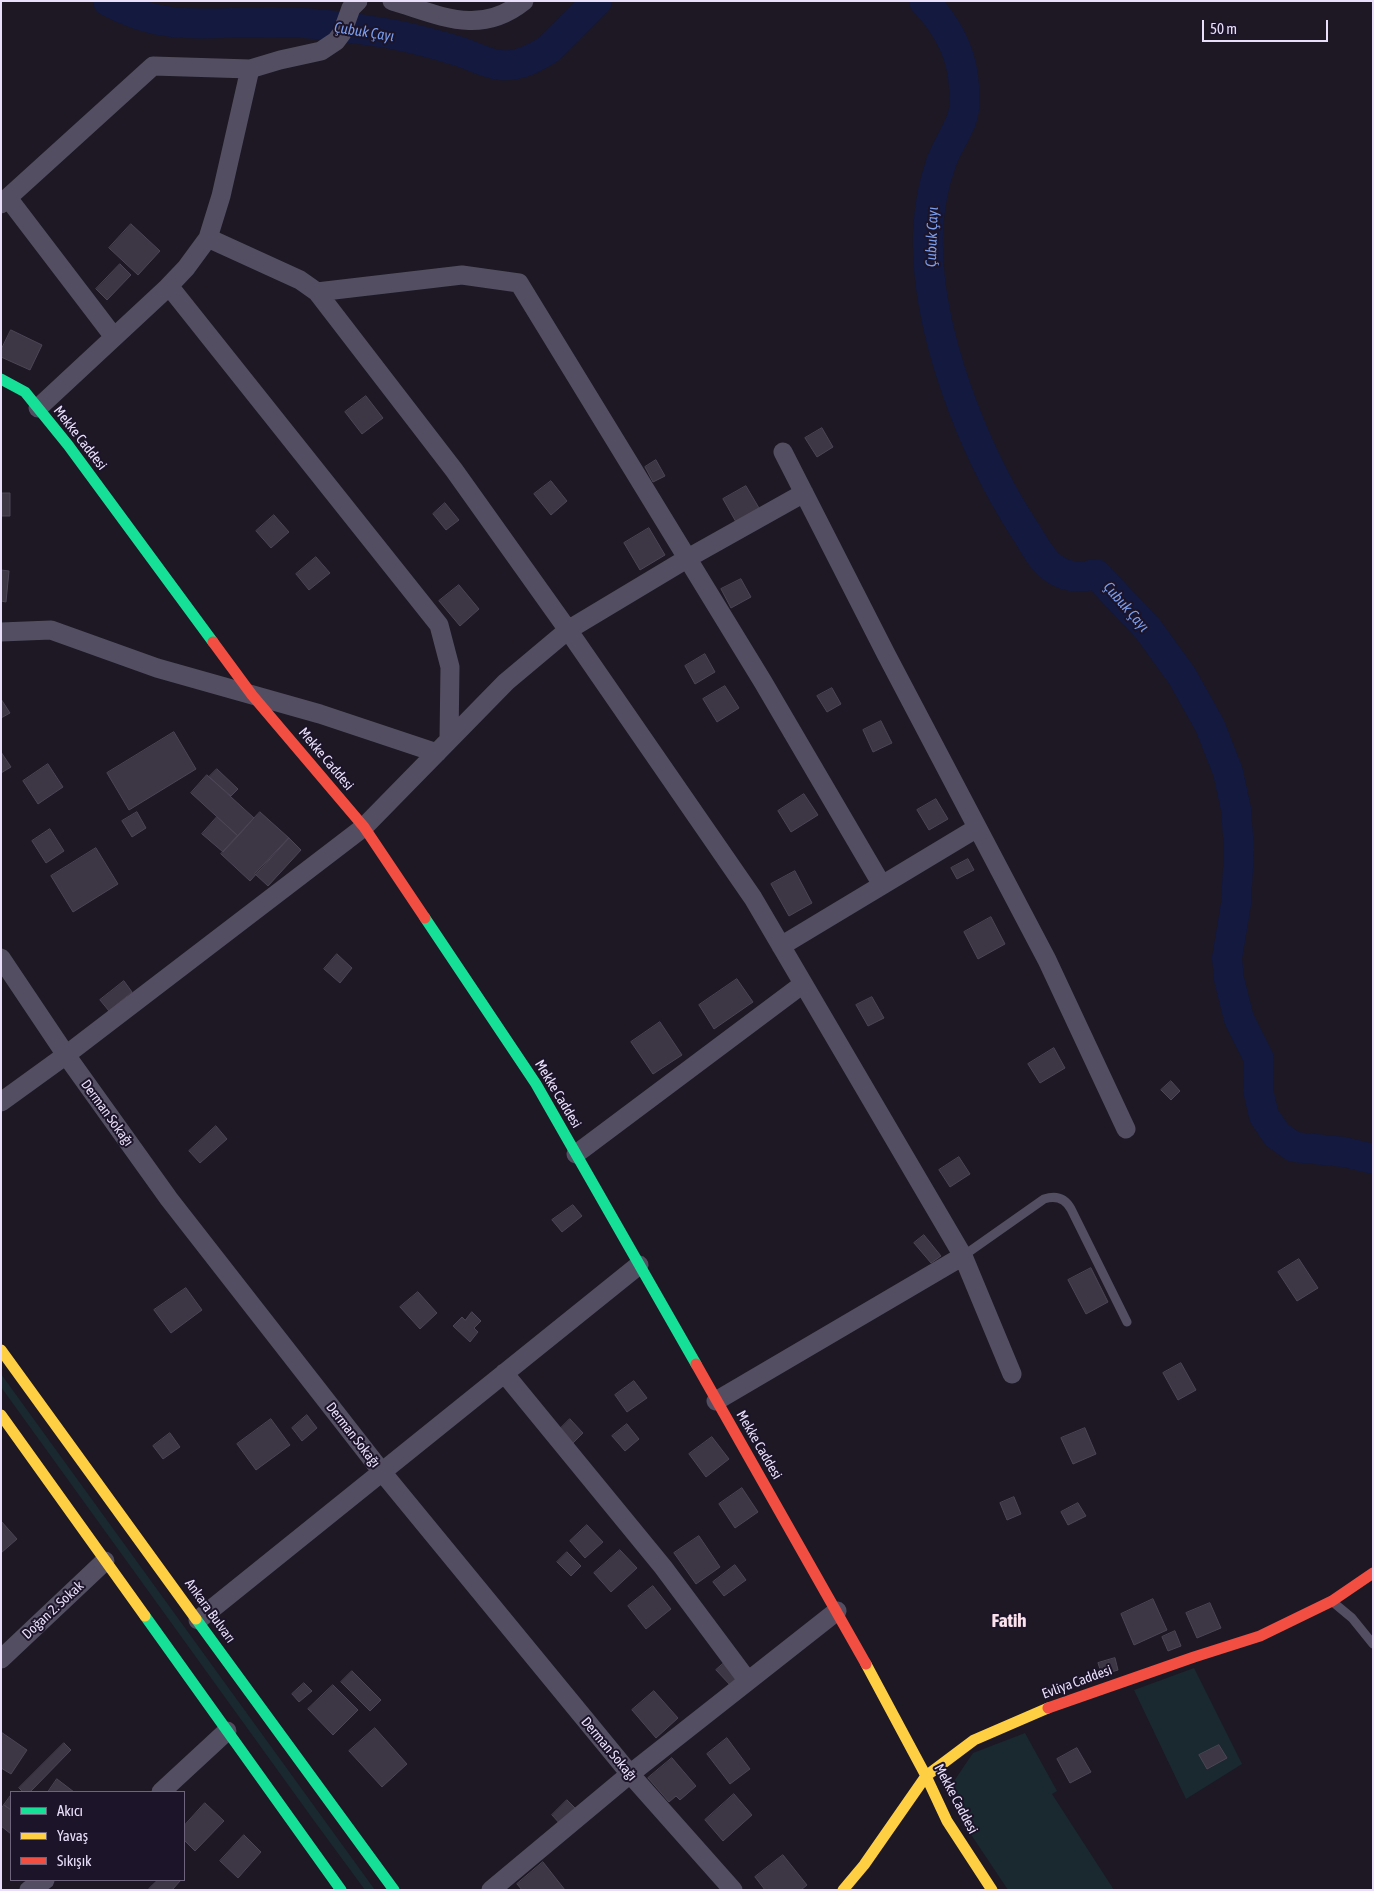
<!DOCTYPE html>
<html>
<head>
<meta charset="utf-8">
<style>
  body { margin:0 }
  #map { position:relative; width:1374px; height:1891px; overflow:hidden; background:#1d1824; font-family:"Asap Condensed",sans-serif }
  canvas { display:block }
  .frame { position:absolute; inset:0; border:2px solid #e9dffb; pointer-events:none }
  .legend { position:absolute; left:10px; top:1791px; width:175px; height:90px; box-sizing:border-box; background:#1c1428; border:1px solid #6e657c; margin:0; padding:6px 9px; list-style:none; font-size:15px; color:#e9dffb }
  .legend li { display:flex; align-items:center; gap:10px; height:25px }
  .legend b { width:25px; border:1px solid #6e657c }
  .scale { position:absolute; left:1202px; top:20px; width:126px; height:22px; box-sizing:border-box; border:2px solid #e9dffb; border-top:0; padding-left:6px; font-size:15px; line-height:18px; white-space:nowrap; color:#e9dffb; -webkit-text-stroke:4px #1c1428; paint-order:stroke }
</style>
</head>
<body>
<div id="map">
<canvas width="1374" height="1891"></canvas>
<div class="frame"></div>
<ul class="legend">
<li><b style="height:6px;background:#16e098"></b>Akıcı</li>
<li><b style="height:6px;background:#ffcf43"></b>Yavaş</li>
<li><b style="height:6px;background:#f24e42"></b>Sıkışık</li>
</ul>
<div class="scale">50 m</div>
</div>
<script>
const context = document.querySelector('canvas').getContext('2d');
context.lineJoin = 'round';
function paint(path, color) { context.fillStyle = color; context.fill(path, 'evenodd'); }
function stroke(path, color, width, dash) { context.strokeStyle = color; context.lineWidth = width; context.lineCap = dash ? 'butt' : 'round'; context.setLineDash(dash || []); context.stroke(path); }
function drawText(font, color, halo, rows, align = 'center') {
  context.font = font + ' "Asap Condensed",sans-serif'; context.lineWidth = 4; context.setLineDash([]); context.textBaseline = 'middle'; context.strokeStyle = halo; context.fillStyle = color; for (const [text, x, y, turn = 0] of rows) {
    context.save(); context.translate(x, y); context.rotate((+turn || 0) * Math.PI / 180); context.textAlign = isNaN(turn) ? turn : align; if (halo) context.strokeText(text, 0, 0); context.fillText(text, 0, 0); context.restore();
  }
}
paint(new Path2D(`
  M1 1374 375 1890H365L315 1822 1 1387Z
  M1194 1668 1242 1764 1186 1799 1134 1690Z
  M1025 1733 1057 1791 1052 1794 1114 1890H1008L970 1833 952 1784 973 1753Z`), '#19292f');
stroke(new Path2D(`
  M108 1C168 34 210 21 274 22 307 22 340 26 372 31 402 35 432 43 461 52 473 56 487 64 500 65 518 67 535 58 549 49L597 1
  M924 1C947 25 963 54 964 88 965 98 965 109 962 118 957 133 946 148 941 163 933 185 929 209 928 233 925 329 973 450 1024 529 1033 542 1040 559 1053 568 1066 578 1081 578 1096 574L1148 629 1182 676 1210 726 1228 772 1236 809 1239 850 1236 904 1227 958 1229 979 1239 1019 1259 1059 1258 1090 1264 1116 1277 1135 1294 1147 1344 1152 1373 1159`), '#13193f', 30);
const building = new Path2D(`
  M131 224 160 251 138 275 109 248Z
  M120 264 131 275 107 300 96 289Z
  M11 330 42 345 30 370 1 357V350Z
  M366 396 383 418 362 434 345 412Z
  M822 428 833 447 817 457 805 438Z
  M656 460 665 476 653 482 645 467Z
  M551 481 567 501 551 515 534 494Z
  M746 486 759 508 736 522 723 499Z
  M1 493H10V516H1Z
  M445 503 459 520 446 530 433 514Z
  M274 515 289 532 271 548 256 531Z
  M649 528 665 555 640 570 624 543Z
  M316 557 330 573 309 590 296 574Z
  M1 570 9 571 6 602 1 601Z
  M741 579 751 597 731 608 721 589Z
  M459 585 479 609 460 626 439 601Z
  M705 654 715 672 695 684 685 666Z
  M725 686 739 708 717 722 703 699Z
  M832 688 841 704 827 712 817 696Z
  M1 699 10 713 1 718Z
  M881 721 892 743 873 752 863 730Z
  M174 732 196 769 129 810 107 773Z
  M1 752 11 767 1 773Z
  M48 764 63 787 38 804 23 781Z
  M217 769 238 789 231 796 209 777Z
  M207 775 254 818 238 836 191 793Z
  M804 794 818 815 791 832 778 811Z
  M936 799 948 819 929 830 917 810Z
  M137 812 146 828 132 837 122 821Z
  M260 812 289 838 250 881 221 854Z
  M217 817 238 836 223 852 202 834Z
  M50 829 64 851 46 863 32 841Z
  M289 838 301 850 268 886 255 874Z
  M96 848 118 884 73 912 51 876Z
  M968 859 974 870 957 879 951 868Z
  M795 871 812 903 789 916 771 884Z
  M991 917 1005 944 978 959 964 932Z
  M337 954 352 968 340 983 324 969Z
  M737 979 753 1002 714 1029 699 1005Z
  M124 981 132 992 109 1011 100 1000Z
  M872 997 884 1018 868 1026 856 1005Z
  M660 1022 682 1055 653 1074 631 1042Z
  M1054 1048 1065 1068 1040 1083 1028 1064Z
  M1171 1081 1180 1091 1171 1100 1161 1090Z
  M216 1126 227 1139 200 1163 189 1151Z
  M959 1157 970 1174 950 1187 939 1170Z
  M573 1205 582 1216 562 1232 552 1220Z
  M924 1235 941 1256 931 1263 914 1243Z
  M1299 1259 1318 1288 1297 1301 1278 1272Z
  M1091 1268 1108 1302 1086 1314 1068 1280Z
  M186 1288 202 1310 171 1333 154 1310Z
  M418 1292 437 1313 420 1329 400 1307Z
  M472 1312 481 1321 474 1328 478 1332 470 1342 453 1326 462 1317 465 1320Z
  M1181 1363 1196 1390 1178 1400 1163 1373Z
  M634 1381 647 1398 627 1412 615 1395Z
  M307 1415 317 1428 302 1441 292 1428Z
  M271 1419 290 1445 256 1470 237 1444Z
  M570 1419 583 1433 572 1444 559 1430Z
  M627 1424 639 1439 625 1451 612 1436Z
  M1085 1428 1096 1454 1073 1464 1061 1438Z
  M170 1433 180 1447 163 1459 153 1446Z
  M712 1437 729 1459 706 1477 689 1454Z
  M742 1488 758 1512 735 1528 719 1504Z
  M1014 1497 1021 1514 1007 1520 1000 1503Z
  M1078 1503 1086 1516 1068 1525 1061 1512Z
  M1 1521 17 1539 1 1553Z
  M587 1525 603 1542 585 1558 570 1541Z
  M699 1536 720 1567 696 1584 674 1553Z
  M620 1550 637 1568 611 1592 594 1573Z
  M567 1552 581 1566 571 1576 557 1562Z
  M735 1565 746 1580 724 1596 713 1582Z
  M653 1586 671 1609 646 1629 628 1606Z
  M1153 1599 1167 1630 1134 1645 1121 1614Z
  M1210 1603 1221 1628 1197 1638 1186 1613Z
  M1175 1631 1181 1646 1168 1651 1162 1637Z
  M1115 1658 1118 1670 1102 1675 1098 1663Z
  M724 1663 738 1679 731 1686 716 1670Z
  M352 1671 381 1700 370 1711 341 1682Z
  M304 1683 312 1691 299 1702 292 1694Z
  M333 1685 358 1710 333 1735 308 1709Z
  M654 1691 678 1718 656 1738 632 1710Z
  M375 1728 407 1764 382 1787 349 1751Z
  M1 1732 27 1750 11 1774 1 1768Z
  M727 1738 750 1769 730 1784 707 1754Z
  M64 1743 71 1750 30 1792H23L19 1788Z
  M1219 1745 1227 1758 1207 1769 1199 1755Z
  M1077 1748 1091 1772 1070 1783 1057 1759Z
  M672 1758 696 1786 680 1800 676 1796 669 1802 648 1778Z
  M57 1779 74 1792H48Z
  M734 1794 752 1815 723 1841 705 1820Z
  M11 1795V1810L4 1805Z
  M567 1800 576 1809 561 1825 552 1815Z
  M205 1803 224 1821 195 1851 184 1840V1826Z
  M4 1805 11 1810V1834L1 1826V1809Z
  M244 1835 261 1852 238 1878 220 1861Z
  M783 1855 807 1885 801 1890H765L755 1877Z
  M543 1862 565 1890H522L517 1884Z
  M158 1880H181L172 1890H150L149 1889Z`);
paint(building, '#3d3745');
stroke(building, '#4c4555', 1);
stroke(new Path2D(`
  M963 1256 1044 1199C1056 1195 1065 1198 1071 1209L1127 1322
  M1334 1603 1352 1618 1373 1644`), '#544e62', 9);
stroke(new Path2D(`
  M392 1C440 15 479 37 524 1
  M8 198 114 337
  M1 204 153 66 250 69
  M208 238 300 280 317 292 454 470 568 630 753 898 963 1256 1012 1374
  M169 286 439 625 450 667 449 740
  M317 292 462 275 519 283 763 682 882 885
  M38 408 166 289 186 268 208 238 221 196 250 69 280 60 321 51 336 41 342 33 351 8 358 1
  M783 452 886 654 1047 960 1126 1129
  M1 632 51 630 157 668 320 714 437 753
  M781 946 977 828
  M1 958 66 1055 169 1199 382 1472 630 1774 733 1890
  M1 1102 66 1055 364 827 506 682 568 630 688 558 804 493
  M576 1154 803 984
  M504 1373 663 1567 748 1681
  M716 1401 963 1256
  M198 1620 639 1265
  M1 1659 105 1561
  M161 1792 227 1731
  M29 1890 45 1880
  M491 1890 630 1774 837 1611`), '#544e62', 19);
stroke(new Path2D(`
  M1 379 25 392 68 445 213 642
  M425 918 536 1084 696 1364
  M145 1616 341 1890
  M196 1619 394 1890`), '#16e098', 11);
stroke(new Path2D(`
  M1 1350 196 1619
  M1 1415 145 1616
  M866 1664 926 1776 947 1821 992 1890
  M843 1890 864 1865 926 1776 974 1740 1048 1708`), '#ffcf43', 11);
stroke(new Path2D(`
  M213 642 252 695 364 827 425 918
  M696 1364 866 1664
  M1048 1708 1194 1657 1260 1636 1332 1601 1373 1573`), '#f24e42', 11);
drawText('14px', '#e9dffb', '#1c1428', [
  ["Mekke Caddesi",80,438,52],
  ["Mekke Caddesi",326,759,50],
  ["Mekke Caddesi",558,1094,59],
  ["Derman Sokağı",107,1113,54],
  ["Derman Sokağı",353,1435,52],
  ["Mekke Caddesi",759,1445,60],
  ["Doğan 2. Sokak",53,1610,-43],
  ["Ankara Bulvarı",210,1611,54],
  ["Evliya Caddesi",1077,1682,-20],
  ["Derman Sokağı",609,1749,50],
  ["Mekke Caddesi",956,1799,62]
]);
drawText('italic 15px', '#7b9ded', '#1c1428', [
  ["Çubuk Çayı",364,32,9],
  ["Çubuk Çayı",932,237,-88],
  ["Çubuk Çayı",1126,607,49]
]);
drawText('bold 19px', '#fbe1eb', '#1c1428', [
  ["Fatih",1009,1621]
]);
</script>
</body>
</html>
